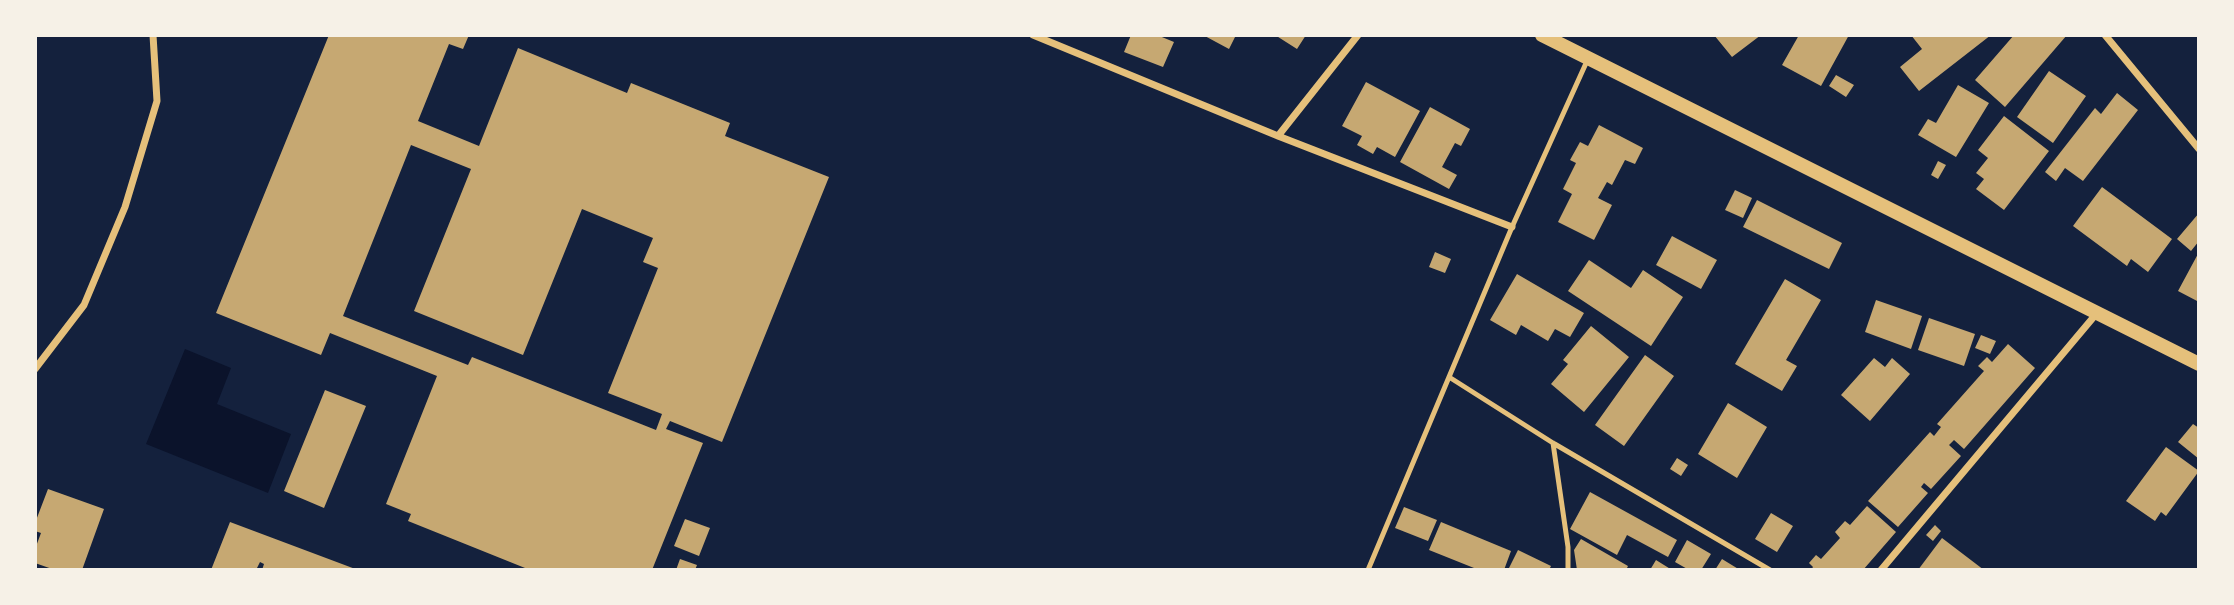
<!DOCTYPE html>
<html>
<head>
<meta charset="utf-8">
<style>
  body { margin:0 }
  #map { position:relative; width:2234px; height:605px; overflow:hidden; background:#14213d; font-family:"Exo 2",sans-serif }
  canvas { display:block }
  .frame { position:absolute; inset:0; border:37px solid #f6f1e7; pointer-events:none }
</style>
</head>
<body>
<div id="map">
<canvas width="2234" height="605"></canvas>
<div class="frame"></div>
</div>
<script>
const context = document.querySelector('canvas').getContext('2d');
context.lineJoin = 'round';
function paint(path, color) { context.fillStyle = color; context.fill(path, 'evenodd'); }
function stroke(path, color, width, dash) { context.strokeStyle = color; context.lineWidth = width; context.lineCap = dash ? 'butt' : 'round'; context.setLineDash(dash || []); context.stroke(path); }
paint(new Path2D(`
  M185 349 231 368 217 404 291 434 268 493 146 444Z`), '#0b132b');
paint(new Path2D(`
  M329 35H469L463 49 449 44 418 121 479 146 518 48 627 93 631 83 730 123 725 136 829 177 722 442 670 421 666 429 703 443 652 570H530L408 521 411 514 386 504 437 376 330 333 321 355 216 313ZM411 145 471 169 414 311 523 355 582 209 653 238 643 262 658 268 608 393 662 414 656 430 472 357 468 365 343 316Z
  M1131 35H1157L1174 42 1163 67 1124 52Z
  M1203 35H1236L1229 49Z
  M1275 35H1306L1297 49Z
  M1714 35H1761L1732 57Z
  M1799 35H1849L1821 86 1782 65Z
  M1911 35H1991L1919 91 1900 67 1922 49Z
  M2014 35H2067L2005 107 1975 80Z
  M2049 71 2086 96 2053 143 2017 117Z
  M1836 75 1854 85 1846 97 1829 86Z
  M1366 82 1420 111 1395 157 1377 147 1373 154 1357 145 1362 136 1342 126Z
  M1958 85 1989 103 1956 157 1918 135 1928 119 1936 123Z
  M2117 93 2138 110 2083 181 2065 168 2056 181 2045 172 2095 108 2101 114Z
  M1430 107 1470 129 1461 146 1455 143 1442 167 1457 175 1449 189 1400 162Z
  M2004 116 2049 151 2004 210 1976 189 1984 179 1976 173 1988 158 1978 150Z
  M1599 125 1643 148 1635 164 1625 160 1612 185 1607 182 1598 198 1612 205 1594 240 1558 222 1572 194 1563 189 1576 163 1570 160 1580 142 1588 146Z
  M1938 161 1946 165 1938 179 1931 175Z
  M2102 187 2172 239 2148 272 2131 259 2127 266 2073 226Z
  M1735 190 1752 198 1743 218 1725 210Z
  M1757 200 1842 243 1829 269 1743 227Z
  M2199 213V241L2191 251 2177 239Z
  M1672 236 1717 260 1701 289 1656 265Z
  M1435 252 1451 259 1445 273 1429 267Z
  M2199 252V302L2178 291Z
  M1589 260 1631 288 1643 270 1683 297 1651 346 1568 291Z
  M1517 274 1584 313 1570 337 1555 329 1548 341 1521 325 1516 335 1490 320Z
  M1785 279 1821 300 1786 360 1797 366 1782 391 1735 364Z
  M1876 300 1922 316 1911 349 1865 332Z
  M1929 318 1975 334 1964 366 1918 350Z
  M1591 326 1629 357 1584 412 1551 384 1568 364 1563 360Z
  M1981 335 1996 341 1990 354 1975 348Z
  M2008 344 2035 368 1964 449 1954 440 1949 445 1961 456 1931 489 1924 483 1921 487 1928 493 1898 527 1868 501 1930 432 1934 436 1941 427 1937 424 1984 371 1978 366 1987 357 1992 362Z
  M1645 355 1674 376 1624 446 1595 425Z
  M1874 358 1885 367 1892 358 1910 374 1870 421 1841 395Z
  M325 390 366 406 324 508 284 491Z
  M1728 403 1767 427 1737 478 1698 454Z
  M2193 424 2199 428V459L2178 442Z
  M2166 447 2199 471 2166 516 2161 512 2155 521 2126 501Z
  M1677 458 1688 465 1681 476 1670 469Z
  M48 489 104 509 82 570H55L35 563V549L41 533 35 531V523Z
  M1590 492 1677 540 1668 557 1627 535 1617 555 1570 529Z
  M1867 506 1896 532 1863 570H1811L1813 567 1809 563 1816 555 1821 559 1840 538 1835 532 1845 521 1850 525Z
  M1404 507 1437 520 1428 541 1395 528Z
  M1771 513 1793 526 1777 552 1755 539Z
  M685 519 710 528 699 556 674 546Z
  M230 522 358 570H262L264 564 260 562 256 570H211Z
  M1441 522 1511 551 1504 570H1479L1429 550Z
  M1935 525 1941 531 1933 541 1926 535Z
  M1942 538 1984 570H1918Z
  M1581 539 1628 566 1626 570H1577L1574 550Z
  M1687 540 1711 554 1701 570H1689L1675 562Z
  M1518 550 1551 566 1549 570H1508Z
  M680 559 697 565 695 570H676Z
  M1722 559 1740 570H1715Z
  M1656 560 1672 570H1650Z`), '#c6a872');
stroke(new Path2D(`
  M1587 61 1512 227 1449 377 1553 443 1770 570
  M1553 443 1568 547V570
  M1368 570 1449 377`), '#e5c07b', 5);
stroke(new Path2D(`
  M1033 35 1278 136 1512 227
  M2105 35 2199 149
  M1278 136 1358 35
  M35 369 84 305 125 207 157 101 153 35
  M1881 570 2097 313`), '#e5c07b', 7);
stroke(new Path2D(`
  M1542 35 2199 364`), '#e5c07b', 14);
</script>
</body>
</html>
